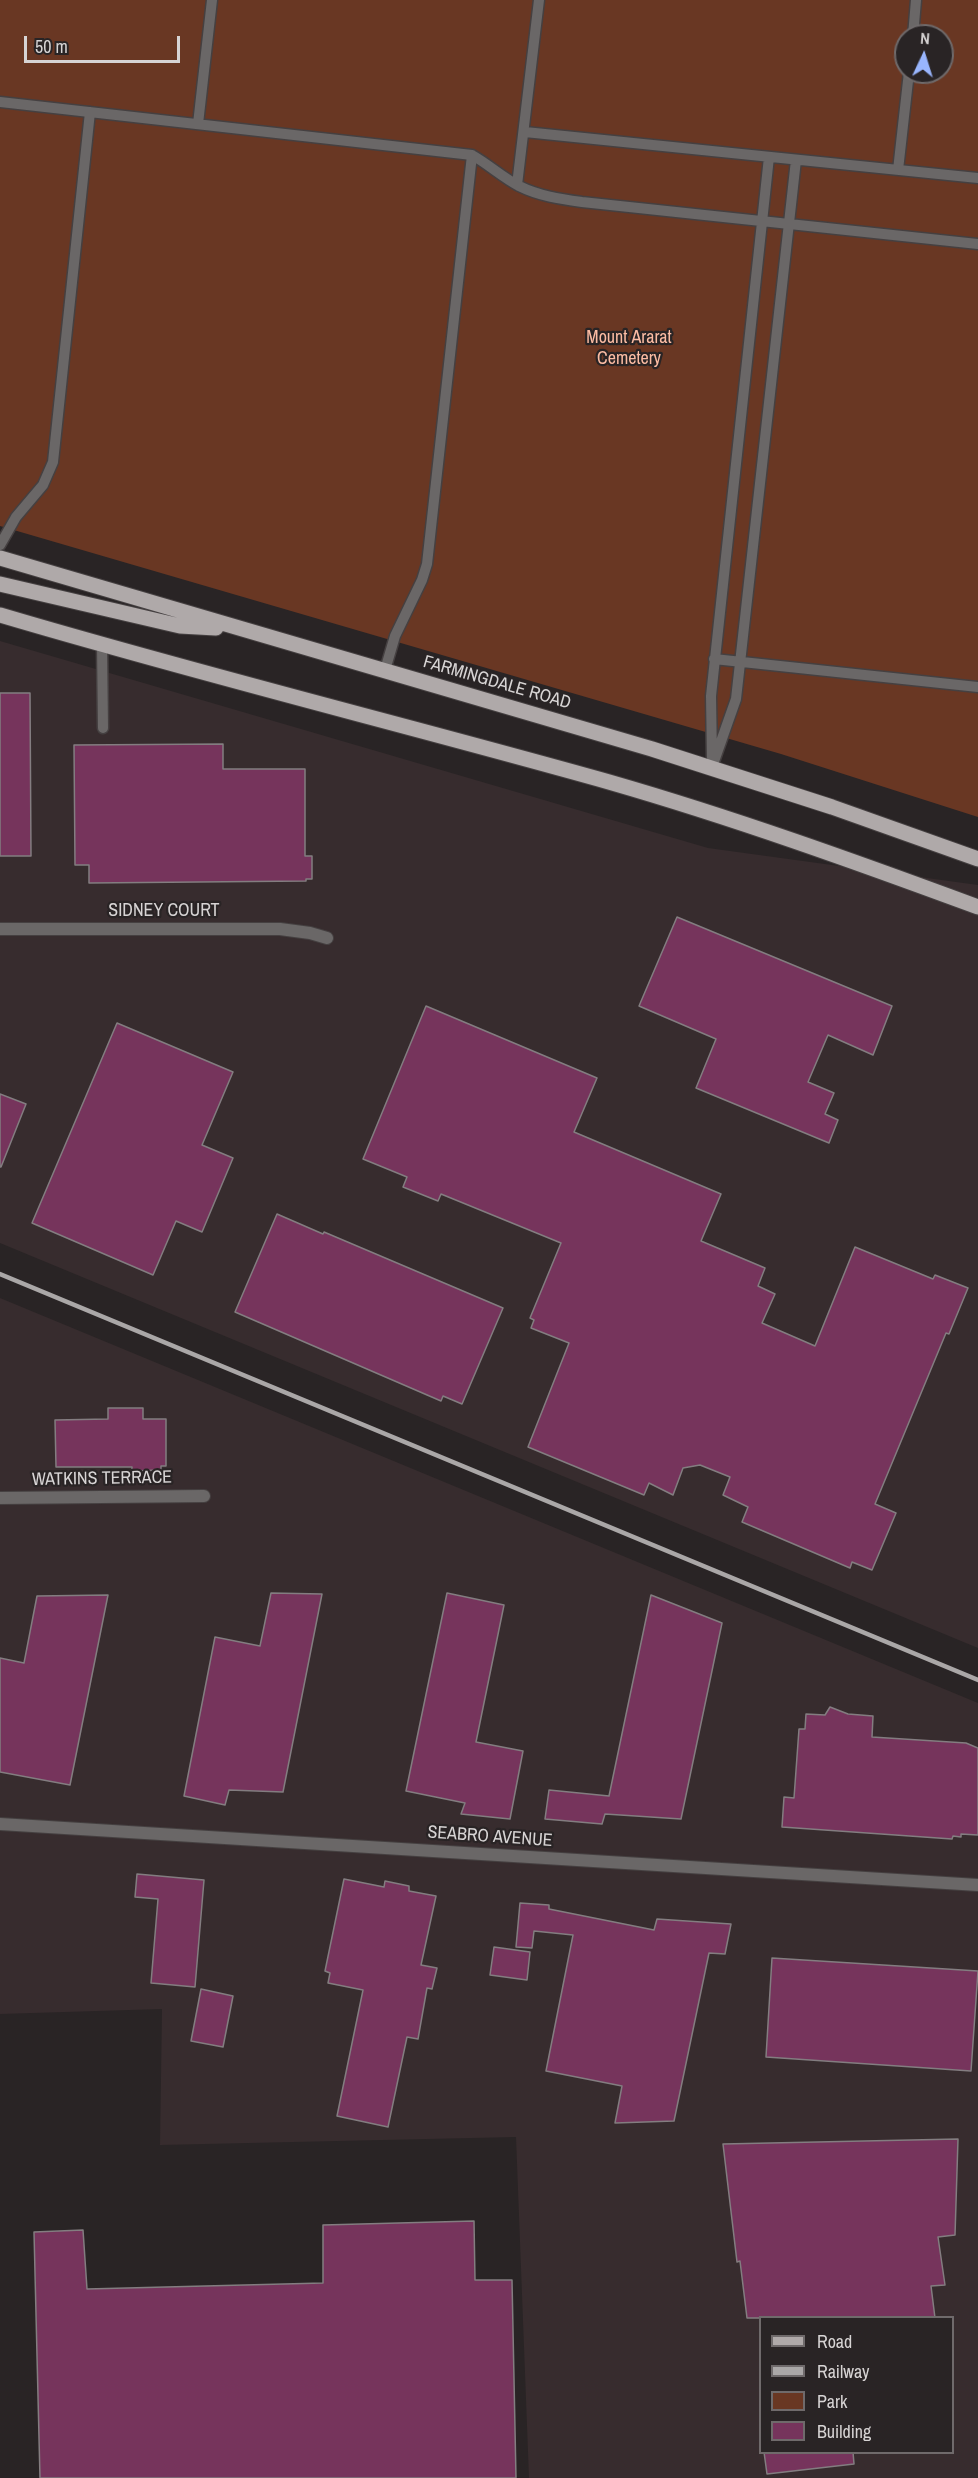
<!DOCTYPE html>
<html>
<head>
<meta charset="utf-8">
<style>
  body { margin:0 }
  #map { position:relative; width:978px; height:2478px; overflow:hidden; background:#292425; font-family:"Archivo Narrow",sans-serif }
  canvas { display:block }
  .legend { position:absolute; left:759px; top:2316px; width:195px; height:138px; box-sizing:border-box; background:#292425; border:2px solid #6f6a6b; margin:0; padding:8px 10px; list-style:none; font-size:18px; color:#d7d4d4 }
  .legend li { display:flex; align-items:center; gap:12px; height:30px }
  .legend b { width:30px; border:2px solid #6f6a6b }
  .north { position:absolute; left:894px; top:24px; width:60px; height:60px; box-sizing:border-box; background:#292425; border:2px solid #6f6a6b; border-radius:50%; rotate:4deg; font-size:16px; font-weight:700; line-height:24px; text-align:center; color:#d7d4d4 }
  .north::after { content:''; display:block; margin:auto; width:21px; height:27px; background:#99b5fd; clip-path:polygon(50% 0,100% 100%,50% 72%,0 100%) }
  .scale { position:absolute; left:24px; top:36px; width:156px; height:27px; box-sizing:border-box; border:3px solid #d7d4d4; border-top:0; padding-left:8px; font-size:18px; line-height:21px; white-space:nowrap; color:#d7d4d4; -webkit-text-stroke:4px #292425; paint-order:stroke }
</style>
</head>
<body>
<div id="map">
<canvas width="978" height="2478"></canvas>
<ul class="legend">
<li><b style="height:8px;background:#afa9a9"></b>Road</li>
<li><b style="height:8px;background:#aaa7a7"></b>Railway</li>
<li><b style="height:16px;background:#693723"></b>Park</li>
<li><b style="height:16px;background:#76345c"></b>Building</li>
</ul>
<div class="north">N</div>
<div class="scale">50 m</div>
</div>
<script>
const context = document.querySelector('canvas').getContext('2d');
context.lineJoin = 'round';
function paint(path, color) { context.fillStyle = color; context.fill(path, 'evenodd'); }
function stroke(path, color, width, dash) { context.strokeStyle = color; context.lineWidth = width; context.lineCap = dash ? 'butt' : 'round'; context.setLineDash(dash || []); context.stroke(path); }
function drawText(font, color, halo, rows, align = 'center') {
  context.font = font + ' "Archivo Narrow",sans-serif'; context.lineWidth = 4.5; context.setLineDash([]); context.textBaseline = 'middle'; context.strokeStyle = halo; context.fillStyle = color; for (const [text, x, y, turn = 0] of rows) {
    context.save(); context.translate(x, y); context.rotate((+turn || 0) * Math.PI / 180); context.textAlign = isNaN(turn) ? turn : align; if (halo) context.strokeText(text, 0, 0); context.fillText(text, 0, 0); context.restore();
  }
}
paint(new Path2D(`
  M0 641 708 848 978 885V1648L0 1243Z
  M0 1298 978 1703V2478H529L516 2137 160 2145 162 2009 0 2014ZM760 2318H952V2452H760Z`), '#372c2e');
paint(new Path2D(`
  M0 0H978V817L781 754 0 526ZM906 36H942V72H906Z`), '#693723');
const building = new Path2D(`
  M0 693H30L31 856H0Z
  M223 744V769H305V856H312V879H306V881L89 883V865H75L74 745Z
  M677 917 892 1006 873 1055 828 1035 808 1082 834 1093 825 1114 838 1120 829 1143 696 1088 716 1039 639 1006Z
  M426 1006 597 1078 574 1132 721 1194 701 1241 765 1268 758 1286 775 1294 762 1323 815 1346 855 1247 933 1279 935 1275 968 1288 949 1334 946 1333 875 1504 896 1513 872 1570 852 1562 850 1568 742 1522 748 1507 723 1495 730 1477 700 1465 683 1468 673 1495 649 1483 644 1495 528 1447 569 1343 531 1328 534 1320 530 1318 561 1243 441 1194 438 1201 403 1187 407 1177 363 1159Z
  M117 1023 233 1072 202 1145 233 1158 202 1232 176 1221 153 1275 32 1223Z
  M0 1094 26 1104 1 1167H0Z
  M277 1214 323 1234 324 1232 503 1308 462 1404 443 1396 441 1401 235 1312Z
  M108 1408H143V1419H166V1466H161V1470L132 1471V1467H56L55 1420 108 1419Z
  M271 1593 322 1594 283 1792 229 1790 225 1805 184 1796 215 1637 260 1646Z
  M447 1593 504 1605 476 1742 523 1751 510 1819 461 1814 465 1803 406 1791Z
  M108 1595 70 1785 0 1772V1658L24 1663 37 1596Z
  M651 1595 722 1623 681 1819 605 1814 602 1824 545 1819 549 1790 609 1796Z
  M830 1707 848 1714 873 1716 872 1737 966 1743 978 1748V1835L961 1834V1837L953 1836 952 1839 782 1827 784 1797 794 1798 799 1729H805L806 1714 825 1715Z
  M137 1874 204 1880 195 1987 151 1983 158 1899 135 1897Z
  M344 1879 384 1887 385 1881 409 1886V1891L436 1896 421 1965 437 1968 432 1989 427 1988 418 2039 407 2037 388 2127 337 2116 363 1990 328 1983 330 1973 325 1971Z
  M520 1903 549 1905V1909L654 1930 657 1919 731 1924 725 1954 709 1953 674 2121 615 2123 622 2086 546 2071 573 1935 534 1931 532 1948 516 1947Z
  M494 1947 530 1952 527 1980 490 1975Z
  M772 1958 978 1971 971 2071 766 2057Z
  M201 1989 233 1996 223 2047 191 2041Z
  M958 2139 955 2235 938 2237 945 2285 931 2286 935 2318H747L740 2261 737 2262 723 2144Z
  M474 2221 475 2280H512L516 2478H40L34 2232 83 2230 87 2289 323 2283V2225Z
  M764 2452H853L854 2464 767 2474Z`);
paint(building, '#76345c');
stroke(building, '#837d80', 1.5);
const lane = new Path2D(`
  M913 36 916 0
  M0 102 472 155C488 164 502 177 519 186 539 196 560 199 582 202L978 244
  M198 124 212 0
  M525 132 978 178
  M898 170 909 72
  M517 185 539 0
  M0 545 16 517 43 485 53 462 90 112
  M102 645 103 728
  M714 659 978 687
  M385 670 395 636 422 580 427 564 472 155
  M712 758 711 696 769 157
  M712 767 736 699 796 160`);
const street = new Path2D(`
  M0 929H280L310 933 327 938
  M0 1498 204 1496
  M0 1824 978 1885`);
const primary = new Path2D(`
  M0 558 652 749 832 807 978 859
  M0 584 180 626 216 628
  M0 615C202 675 406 725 609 782 734 818 856 862 978 907`);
stroke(lane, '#454041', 13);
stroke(street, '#454041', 14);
stroke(primary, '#454041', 17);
stroke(lane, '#6a6767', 10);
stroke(street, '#6a6767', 12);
stroke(primary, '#afa9a9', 15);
stroke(new Path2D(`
  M0 1274 978 1680`), '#aaa7a7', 4.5);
drawText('18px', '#fcbca3', '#292425', [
  ["Mount Ararat",629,338],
  ["Cemetery",629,359]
]);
drawText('18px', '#d7d4d4', '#292425', [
  ["FARMINGDALE ROAD",497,683,16],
  ["SIDNEY COURT",164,911],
  ["WATKINS TERRACE",102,1479,-1],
  ["SEABRO AVENUE",490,1837,4]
]);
</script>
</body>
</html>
